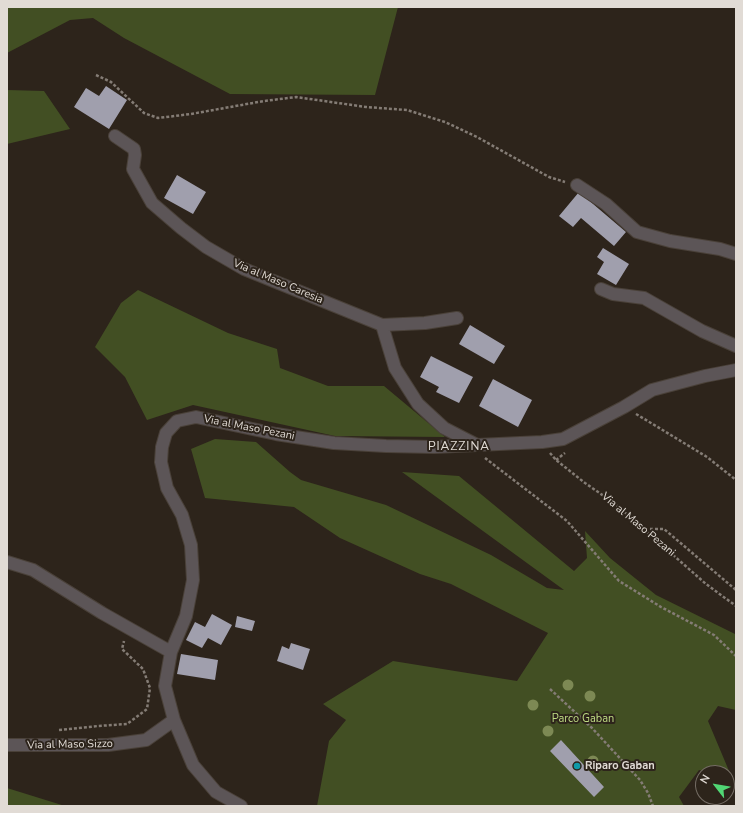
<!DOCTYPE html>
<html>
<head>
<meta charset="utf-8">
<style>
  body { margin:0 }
  #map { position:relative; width:743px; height:813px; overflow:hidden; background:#2d241b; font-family:"Nunito Sans",sans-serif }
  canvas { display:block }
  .frame { position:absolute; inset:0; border:8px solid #e1dbd5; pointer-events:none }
  .north { position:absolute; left:695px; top:765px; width:40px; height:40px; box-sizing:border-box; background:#2d241b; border:1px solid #756d65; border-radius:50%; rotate:301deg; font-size:11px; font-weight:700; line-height:16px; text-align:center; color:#e1dbd5 }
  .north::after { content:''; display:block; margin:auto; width:14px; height:18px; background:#51d674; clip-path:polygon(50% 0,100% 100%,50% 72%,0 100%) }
</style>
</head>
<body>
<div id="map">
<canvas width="743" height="813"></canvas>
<div class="frame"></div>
<div class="north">N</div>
</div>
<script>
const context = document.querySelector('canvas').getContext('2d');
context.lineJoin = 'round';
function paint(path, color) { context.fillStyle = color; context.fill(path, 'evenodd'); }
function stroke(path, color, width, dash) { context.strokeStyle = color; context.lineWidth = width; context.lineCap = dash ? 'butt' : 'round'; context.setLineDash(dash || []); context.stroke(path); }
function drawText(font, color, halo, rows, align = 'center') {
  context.font = font + ' "Nunito Sans",sans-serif'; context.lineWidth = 4; context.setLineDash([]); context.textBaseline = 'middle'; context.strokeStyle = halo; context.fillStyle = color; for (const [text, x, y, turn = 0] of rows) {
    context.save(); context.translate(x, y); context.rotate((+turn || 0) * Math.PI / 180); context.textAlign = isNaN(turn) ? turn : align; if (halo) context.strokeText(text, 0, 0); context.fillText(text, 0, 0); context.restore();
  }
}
paint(new Path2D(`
  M7 7H398L375 95 230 94 124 38 93 18 70 20 7 53Z
  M7 90 44 91 70 129 7 144Z
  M138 290 228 333 277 349 280 368 328 386H384L445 437 335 436 193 405 147 420 125 377 95 347 121 303Z
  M215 439 256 442 290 472 301 480 386 505 491 555 547 588 564 590 402 472 459 476 574 571 587 558 585 531 610 558 656 595 735 634 736 638V710L718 706 708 721 732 778 727 777V773H712L699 770 679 797 684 806H317L329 741 346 720 323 704 393 661 517 681 548 633 451 584 420 574 340 538 294 507 205 498 191 449Z
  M7 788 65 806H7Z`), '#424f23');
paint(new Path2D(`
  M106 86 127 100 109 129 74 107 86 88 99 96Z
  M177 175 206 192 193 214 164 198Z
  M579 192 626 232 614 246 581 218 573 227 559 216Z
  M603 248 629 264 616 285 597 274 604 262 597 257Z
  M470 325 505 346 494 364 459 344Z
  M431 356 473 377 459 403 436 392 439 387 420 377Z
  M493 379 532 400 518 427 479 406Z
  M212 614 232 625 221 645 208 638 202 648 186 640 195 622 205 627Z
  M237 616 255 621 252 631 235 627Z
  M291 643 310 649 303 670 277 661 282 646 289 649Z
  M181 654 218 660 215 680 177 674Z
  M561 740 604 787 594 797 550 751Z`), '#a09fad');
const minor = new Path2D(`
  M115 136 134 149 135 155 133 169 152 203 181 228 206 247 244 269 382 325
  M577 185 606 204 637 232 670 241 720 249 736 254
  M601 289 613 294 644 298 702 331 736 346
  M457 318 425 323 382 325 395 368 418 404 444 428 477 445
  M7 562 33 570 102 613 171 652
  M7 745H108L146 740 174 720
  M241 806 216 792 193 765 174 720 165 686 171 652 186 616 193 580 191 545 182 515 167 488 161 462 162 447 166 433 177 421 196 417 276 434 334 443 386 446 434 447 542 442 563 439 624 407 652 390 705 376 736 370`);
stroke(minor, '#4a4139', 14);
stroke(new Path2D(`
  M96 75 111 82 144 113 158 118 191 114 264 101 296 97 366 107 407 110 445 122 477 137 549 177 565 182
  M636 414 656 426 707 457 736 480
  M550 453 556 460 585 483 614 503 706 584 736 606
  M485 458 567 521 619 581 661 607 714 635 736 656
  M556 460 565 453
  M645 529H664L736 590
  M550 689 592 728 640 780 648 793 653 806
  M59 730 98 726 127 724 147 709 150 688 143 669 122 649 124 641`), '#847c75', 2.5, [3, 2]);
stroke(minor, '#5c5557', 12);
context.fillStyle = '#7d8954';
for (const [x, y] of [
  [568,685],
  [590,696],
  [533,705],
  [548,731],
  [593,761]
]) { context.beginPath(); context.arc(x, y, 5.5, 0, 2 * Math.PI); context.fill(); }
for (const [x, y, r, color] of [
  [577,766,4,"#0f9aa8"]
]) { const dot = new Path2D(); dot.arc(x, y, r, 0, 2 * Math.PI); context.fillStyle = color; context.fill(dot); stroke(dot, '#2d241b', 1.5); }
drawText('11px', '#e1dbd5', '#2d241b', [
  ["Via al Maso Caresia",278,282,23],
  ["Via al Maso Pezani",249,428,11],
  ["Via al Maso Pezani",638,525,40],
  ["Via al Maso Sizzo",70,745,-1]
]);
drawText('11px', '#bedb83', '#2d241b', [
  ["Parco Gaban",583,719]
]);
drawText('bold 11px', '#e1dbd5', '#2d241b', [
  ["Riparo Gaban",585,766]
], 'left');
context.letterSpacing = '1px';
drawText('12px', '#e1dbd5', '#2d241b', [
  ["PIAZZINA",459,447]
]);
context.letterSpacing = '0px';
</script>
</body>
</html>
